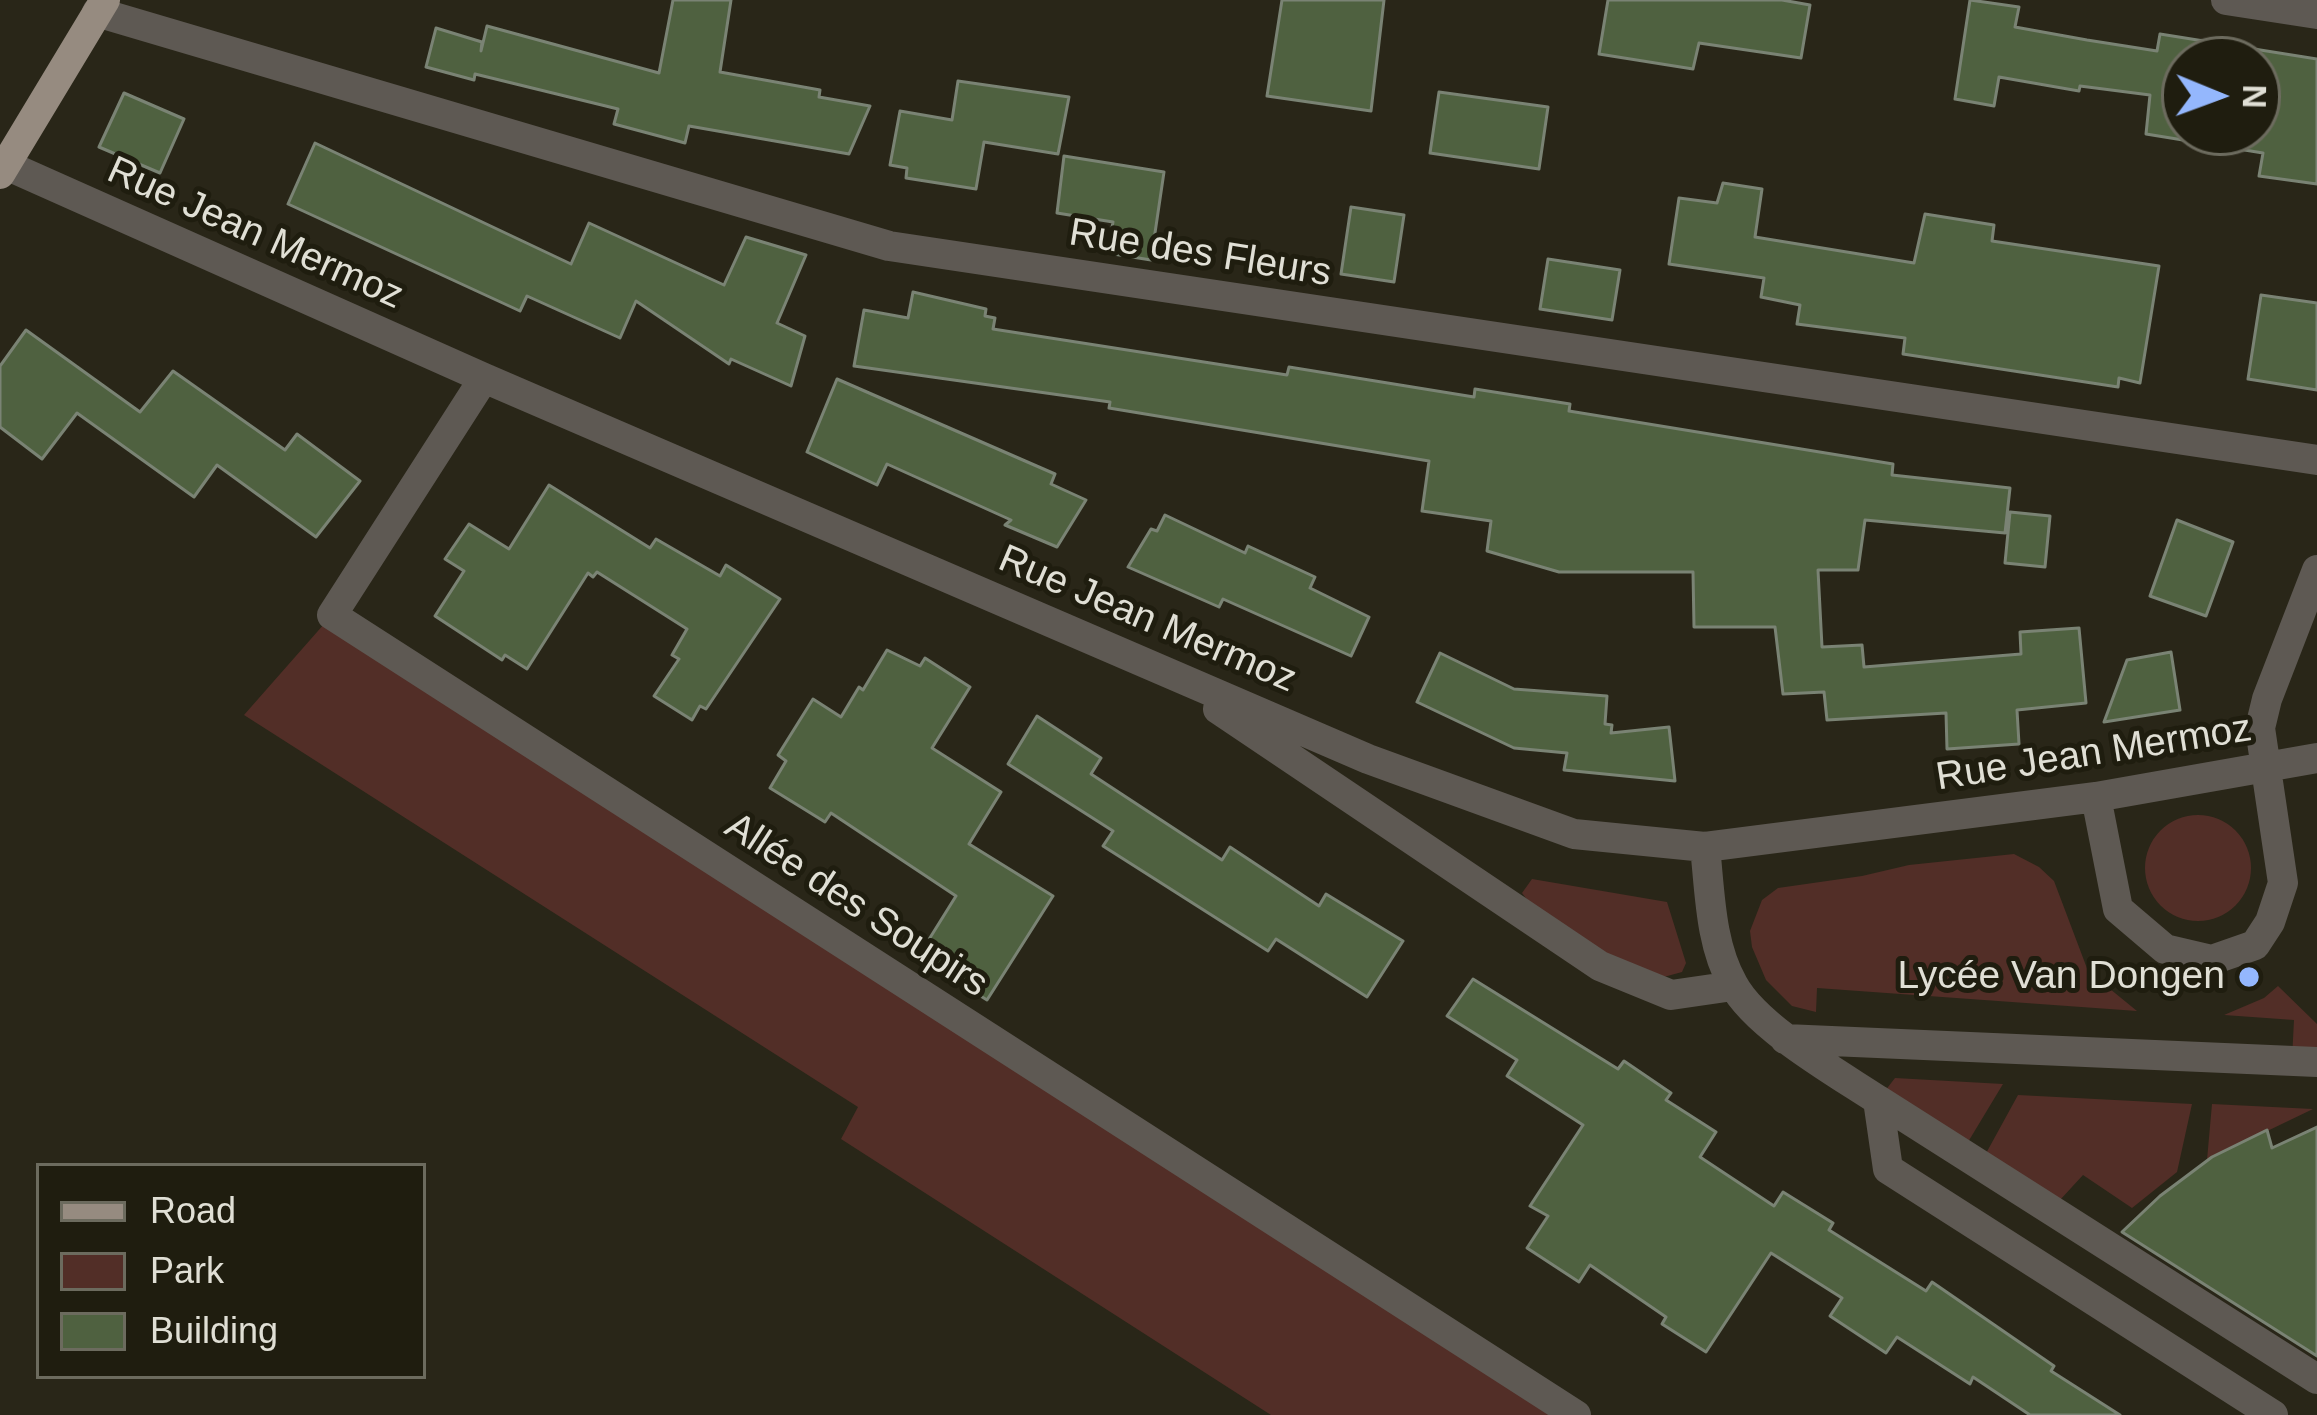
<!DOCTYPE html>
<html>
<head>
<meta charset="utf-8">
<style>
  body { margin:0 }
  #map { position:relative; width:2317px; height:1415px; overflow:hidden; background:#292618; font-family:Arial,sans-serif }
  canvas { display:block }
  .legend { position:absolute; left:36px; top:1163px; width:390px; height:216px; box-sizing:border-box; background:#1f1d0f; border:3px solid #6c6b5e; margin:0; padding:15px 21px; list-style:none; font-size:36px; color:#e0dfd5 }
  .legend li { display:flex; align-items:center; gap:24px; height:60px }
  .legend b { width:60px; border:3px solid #6c6b5e }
  .north { position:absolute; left:2161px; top:36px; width:120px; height:120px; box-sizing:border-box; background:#1f1d0f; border:3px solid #6c6b5e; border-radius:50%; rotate:91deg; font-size:33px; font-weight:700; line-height:48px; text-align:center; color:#e0dfd5 }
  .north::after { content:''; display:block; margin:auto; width:42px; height:54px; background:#94b7fd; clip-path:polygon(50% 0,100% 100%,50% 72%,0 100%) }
</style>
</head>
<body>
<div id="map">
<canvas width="2317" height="1415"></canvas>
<ul class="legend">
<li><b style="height:15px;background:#968b80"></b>Road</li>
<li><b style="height:33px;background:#522e27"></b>Park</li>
<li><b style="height:33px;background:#4f6140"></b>Building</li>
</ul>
<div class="north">N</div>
</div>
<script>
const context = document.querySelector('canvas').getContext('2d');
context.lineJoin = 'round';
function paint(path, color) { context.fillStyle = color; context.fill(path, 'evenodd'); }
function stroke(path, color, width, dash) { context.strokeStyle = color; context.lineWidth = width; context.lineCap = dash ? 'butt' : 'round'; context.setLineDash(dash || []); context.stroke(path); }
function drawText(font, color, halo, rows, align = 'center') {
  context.font = font + ' Arial,sans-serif'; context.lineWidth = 10; context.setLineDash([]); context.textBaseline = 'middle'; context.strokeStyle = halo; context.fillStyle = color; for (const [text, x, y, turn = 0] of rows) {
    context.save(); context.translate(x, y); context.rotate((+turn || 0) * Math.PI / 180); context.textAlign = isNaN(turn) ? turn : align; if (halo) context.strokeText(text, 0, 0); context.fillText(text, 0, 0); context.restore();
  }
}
paint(new Path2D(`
  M332 615 1576 1415H1271L841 1139 858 1107 244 715Z
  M2145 868a53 53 0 1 1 106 0a53 53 0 1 1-106 0Z
  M2014 854 2039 867 2054 881 2088 971 2137 1011 1817 988 1816 1012 1792 1006 1766 980 1752 947 1750 931 1762 900 1778 888 1862 876 1909 865Z
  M1532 879 1667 902 1686 963 1682 972 1660 978 1644 976 1538 914 1522 893Z
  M2278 986 2317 1024V1061L2292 1059 2294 1020 2224 1015 2264 998Z
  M1895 1078 2003 1084 1965 1147 1878 1100Z
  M2018 1095 2192 1104 2177 1172 2132 1208 2083 1175 2060 1200 1984 1157Z
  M2212 1104 2313 1109 2207 1160Z`), '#522e27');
const building = new Path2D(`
  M673 0H731L720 72 820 90 819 97 870 106 849 154 689 126 685 143 614 124 618 109 475 74 474 80 426 67 436 28 482 42 481 51 487 26 659 73Z
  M1282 0H1384L1371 111 1267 96Z
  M1608 0H1782L1810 5 1801 58 1699 43 1693 69 1599 54Z
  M1970 0 2019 7 2015 27 2087 40 2157 51 2160 34 2317 59V184L2259 176 2263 153 2146 134 2150 95 2080 86 2079 91 1999 77 1994 106 1955 99ZM2185 60H2257V132H2185Z
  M958 81 1069 97 1058 154 984 142 976 189 906 178 907 168 890 165 900 111 952 120Z
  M1439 92 1548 107 1539 169 1430 153Z
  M124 93 184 119 160 173 99 147Z
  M315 143 571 264 589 223 724 285 746 237 806 255 777 323 805 336 791 386 731 359 729 364 636 301 620 338 527 296 520 311 288 204Z
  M1064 156 1164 172 1151 260 1107 253 1113 222 1057 213Z
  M1723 183 1762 189 1755 237 1914 263 1925 214 1994 225 1992 241 2159 266 2140 383 2119 378 2118 387 1903 354 1905 338 1797 324 1800 305 1761 297 1764 278 1669 264 1679 198 1717 203Z
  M1351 207 1404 215 1394 282 1341 274Z
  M1548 259 1620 270 1612 320 1540 309Z
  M913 292 986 309 985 316 995 318 993 329 1287 375 1289 367 1474 397 1475 389 1570 404 1569 411 1893 464 1892 475 2010 488 2005 533 1865 520 1858 570H1818L1822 647 1862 645 1864 667 2021 654 2020 632 2079 628 2086 703 2017 710 2019 744 1947 749 1946 713 1827 720 1824 692 1783 694 1775 627H1694L1693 572H1559L1487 551 1491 521 1422 511 1429 461 1109 408 1110 402 854 366 864 310 908 318Z
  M2261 295 2317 303V390L2248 379Z
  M26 330 140 412 173 371 285 450 297 434 360 481 316 537 217 465 194 497 77 413 42 459 0 427V366Z
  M837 379 1055 474 1051 484 1086 500 1057 547 1005 525 1011 520 887 464 877 485 807 452Z
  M549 485 650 548 656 539 720 576 726 565 780 599 706 709 700 706 692 720 654 696 679 659 672 655 687 629 597 572 593 577 588 573 527 669 505 655 502 660 435 616 464 571 445 559 469 524 509 549Z
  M2010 512 2050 516 2045 567 2005 563Z
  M1165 515 1245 553 1248 546 1315 577 1310 588 1369 617 1351 656 1223 599 1219 607 1128 567 1151 529 1157 531Z
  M2177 520 2233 542 2206 616 2150 596Z
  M887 650 920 666 925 658 970 687 932 748 1001 792 969 844 1053 896 987 1000 918 957 956 896 831 813 825 822 770 788 786 761 778 755 813 699 841 717 859 687 863 690Z
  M2171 652 2180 710 2104 722 2127 660Z
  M1440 653 1514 689 1607 696 1605 724 1612 725 1611 733 1669 727 1675 781 1564 770 1567 753 1514 748 1417 702Z
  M1037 716 1101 758 1091 774 1222 860 1230 847 1319 906 1326 894 1403 941 1367 997 1276 939 1268 951 1103 846 1113 831 1008 764Z
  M1473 979 1618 1069 1624 1061 1671 1093 1666 1100 1716 1132 1700 1157 1774 1206 1783 1192 1833 1223 1829 1230 1926 1291 1932 1282 2054 1366 2051 1371 2120 1415H2030L1973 1377 1970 1384 1897 1337 1886 1353 1830 1316 1842 1298 1771 1253 1706 1352 1662 1324 1666 1317 1590 1265 1579 1282 1527 1248 1548 1216 1530 1206 1583 1125 1507 1076 1517 1060 1447 1016Z
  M2317 1127V1356L2122 1232 2160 1196 2212 1157 2267 1130 2272 1148Z`);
paint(building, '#4f6140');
stroke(building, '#7a8374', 3);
stroke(new Path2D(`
  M2226 0 2317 14
  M97 12 889 246 2317 460
  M6 165 484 378 1368 759 1574 834 1705 847 2096 797 2317 758
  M484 378 332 615 1576 1415
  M1218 709 1600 966 1671 995 1733 986
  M2096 797 2118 909 2165 949 2212 960 2255 945 2270 922 2283 883 2260 728 2267 699 2317 570
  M1705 847C1710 892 1710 944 1733 984 1756 1027 1837 1073 1878 1100L1888 1169 2273 1415
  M1785 1039 2317 1062
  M1878 1100 2317 1379`), '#5e5953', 30);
stroke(new Path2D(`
  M0 174 105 0`), '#968b80', 30);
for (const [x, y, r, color] of [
  [2249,977,12,"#94b7fd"]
]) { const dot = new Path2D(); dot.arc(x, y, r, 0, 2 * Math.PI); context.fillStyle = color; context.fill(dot); stroke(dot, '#1f1d0f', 4.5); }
drawText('39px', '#e0dfd5', '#1f1d0f', [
  ["Rue Jean Mermoz",255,234,24],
  ["Rue des Fleurs",1200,254,9],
  ["Rue Jean Mermoz",1147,620,23],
  ["Rue Jean Mermoz",2094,754,-9],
  ["Allée des Soupirs",856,906,33]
]);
drawText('39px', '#e0dfd5', '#1f1d0f', [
  ["Lycée Van Dongen",2225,977]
], 'right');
</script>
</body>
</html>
